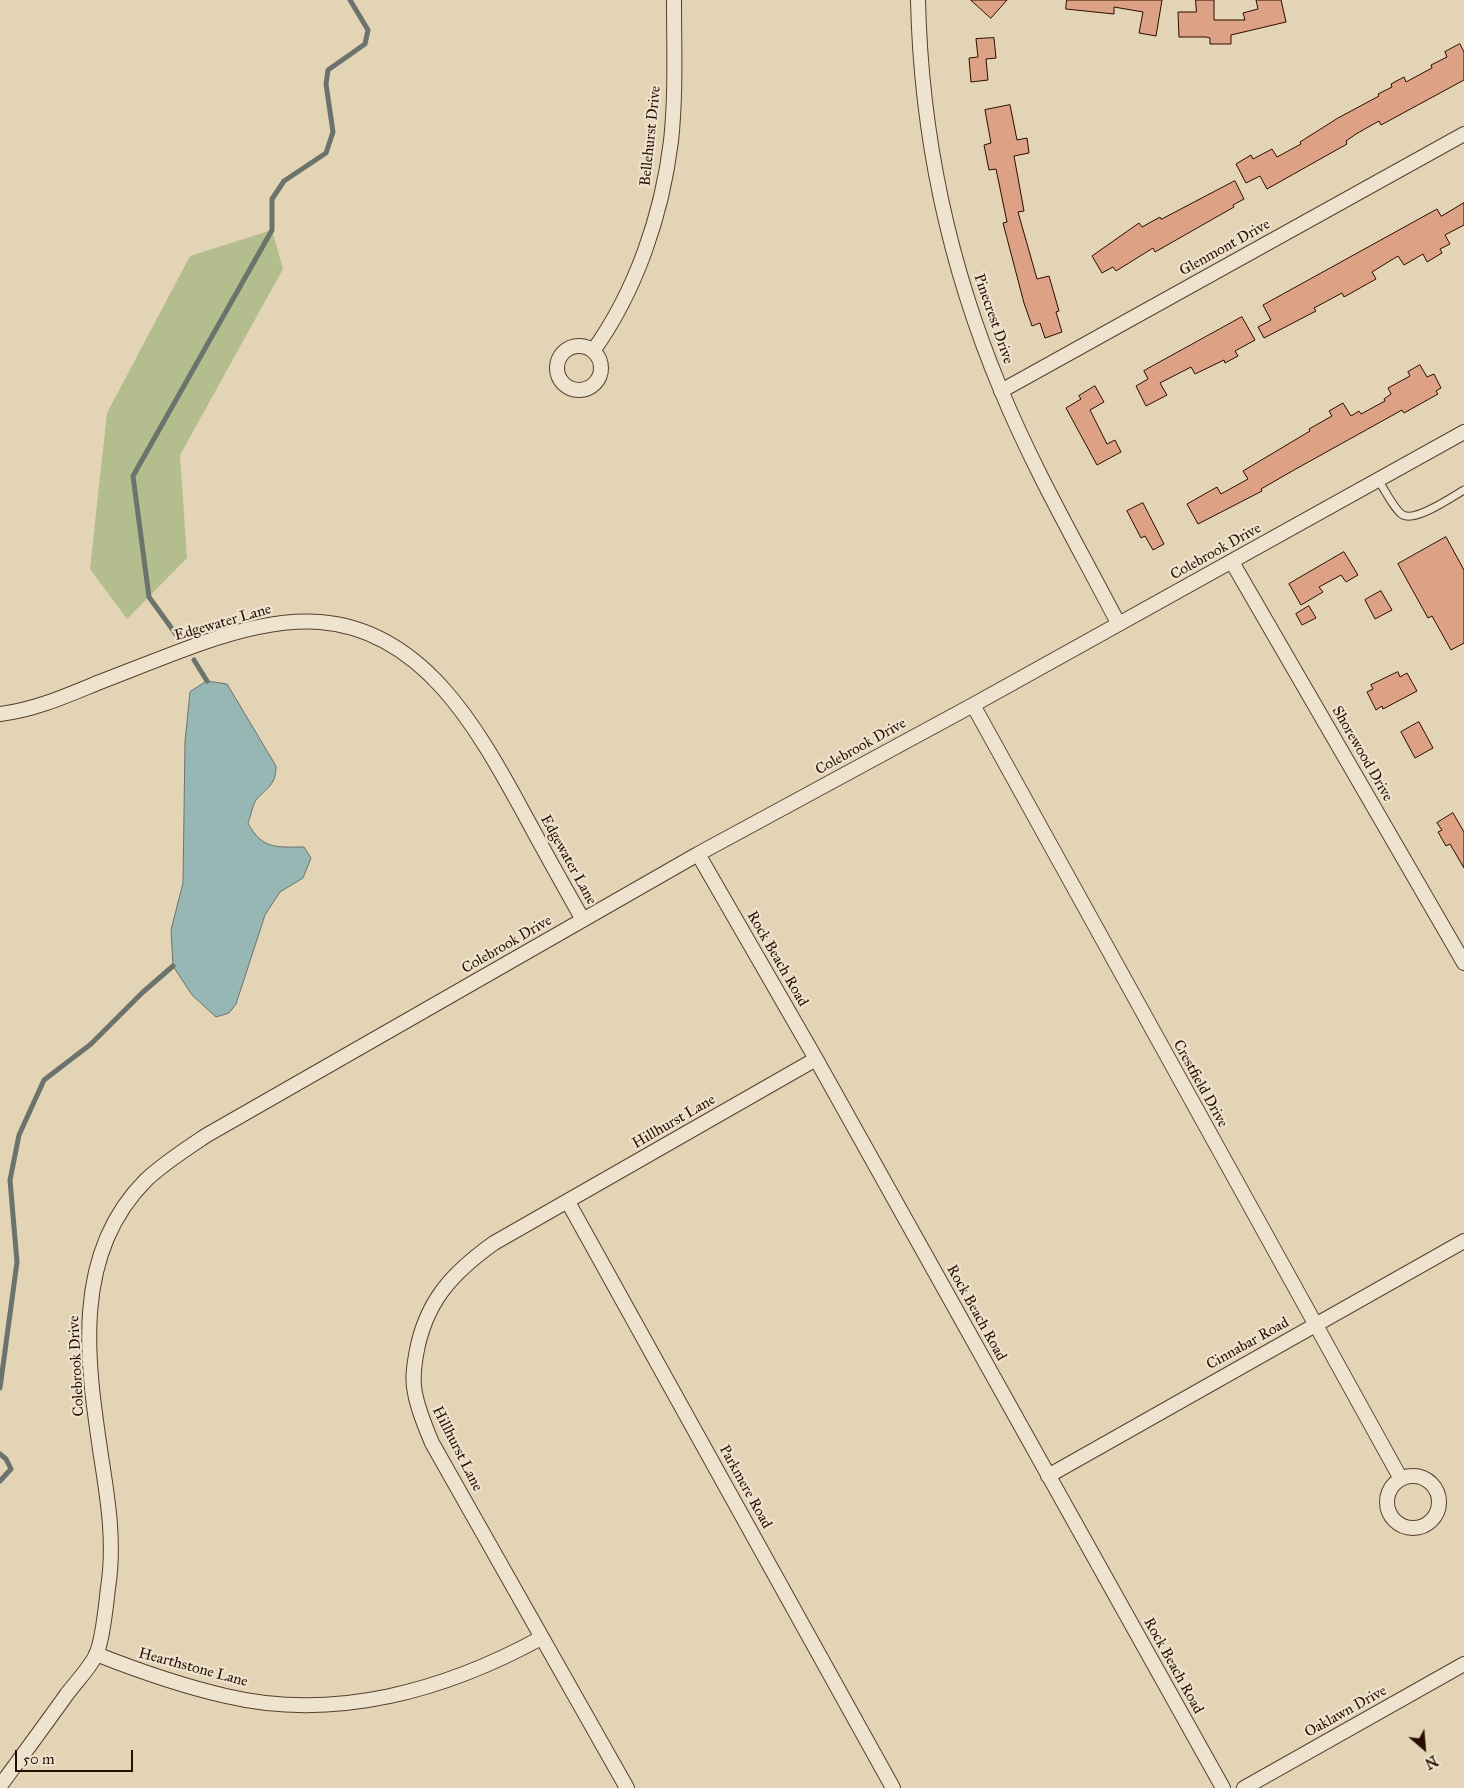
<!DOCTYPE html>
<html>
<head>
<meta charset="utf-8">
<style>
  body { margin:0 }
  #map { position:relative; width:1464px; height:1788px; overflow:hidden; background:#e3d4b5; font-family:"IM FELL Great Primer",serif }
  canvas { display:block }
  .north { position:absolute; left:1399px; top:1723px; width:50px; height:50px; -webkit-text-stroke:4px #ede3cf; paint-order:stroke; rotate:153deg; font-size:14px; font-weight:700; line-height:20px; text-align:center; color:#2a0d00 }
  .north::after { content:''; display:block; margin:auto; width:18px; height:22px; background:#2a0d00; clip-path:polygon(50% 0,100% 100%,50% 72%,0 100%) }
  .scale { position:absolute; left:15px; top:1750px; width:118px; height:22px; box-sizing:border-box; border:2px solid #2a0d00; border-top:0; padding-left:6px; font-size:15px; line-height:18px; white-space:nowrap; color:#2a0d00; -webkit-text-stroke:4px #ede3cf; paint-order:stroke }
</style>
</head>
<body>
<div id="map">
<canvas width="1464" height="1788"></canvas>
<div class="north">N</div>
<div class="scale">50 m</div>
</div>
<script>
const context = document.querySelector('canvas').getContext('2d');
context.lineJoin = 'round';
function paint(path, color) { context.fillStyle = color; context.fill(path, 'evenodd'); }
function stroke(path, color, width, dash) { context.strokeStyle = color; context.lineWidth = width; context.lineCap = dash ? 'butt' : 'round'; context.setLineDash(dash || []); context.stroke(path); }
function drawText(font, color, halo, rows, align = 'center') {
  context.font = font + ' "IM FELL Great Primer",serif'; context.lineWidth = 4.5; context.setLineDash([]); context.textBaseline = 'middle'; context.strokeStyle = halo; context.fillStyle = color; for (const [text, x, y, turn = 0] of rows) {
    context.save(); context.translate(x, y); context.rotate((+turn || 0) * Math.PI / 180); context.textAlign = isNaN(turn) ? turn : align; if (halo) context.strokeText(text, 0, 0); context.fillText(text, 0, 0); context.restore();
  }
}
paint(new Path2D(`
  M272 230 283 269 180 455 187 558 127 619 90 569 107 413 190 256Z`), '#b3bd8e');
const water = new Path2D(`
  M207 681 227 684 276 766C276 786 267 787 256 800 252 806 251 816 248 823 262 850 277 847 304 847L311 858 303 878 280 892 265 915 236 1004 229 1013 216 1017 192 995 173 966 171 930 183 883 185 742 190 692Z`);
paint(water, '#96b7b4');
stroke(water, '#6b736c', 1);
stroke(new Path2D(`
  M178 637 149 597 133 476 272 230V199L284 181 326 153 333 132 326 84 328 70 365 44 368 30 350 0
  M194 660 207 681
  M0 1388 17 1262 10 1180 19 1135 44 1080 91 1044 143 992 173 966
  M0 1454 6 1459 11 1469 0 1481`), '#6b736c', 5);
const building = new Path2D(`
  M971 0H1007L991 18Z
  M1067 0H1162L1156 36 1139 33 1143 12 1114 7V14L1066 9Z
  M1196 0H1214V20H1245L1243 13 1258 9 1256 0H1281L1286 22 1231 35V44H1210V38L1206 37H1179L1178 12H1196Z
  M994 38 996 58 986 59 988 80 971 82 969 58 978 57 976 39Z
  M1460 44 1464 52V80L1381 125 1379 121 1356 134 1346 141 1347 144 1267 189 1260 176 1246 183 1236 164 1251 155 1253 159 1272 149 1277 157 1301 144 1300 142 1338 118 1379 96 1378 94 1392 87 1391 84 1404 77 1406 82 1432 68 1431 65 1447 57 1445 52Z
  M1010 105 1017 140 1027 138 1029 153 1014 156 1024 211 1018 212 1037 279 1049 276 1059 311 1056 312 1062 332 1045 338 1040 323 1032 326 1024 303 1003 223 1007 222 996 169 989 170 984 145 991 143 985 110Z
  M1235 181 1244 199 1233 205 1234 207 1155 252 1153 248 1116 271 1113 267 1102 273 1092 256 1139 223 1142 227 1160 217 1161 219Z
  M1464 203V225L1445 235 1450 244 1440 249 1442 253 1427 262 1423 254 1404 265 1398 256 1372 272 1376 279 1344 297 1342 293 1314 308 1316 311 1264 338 1258 327 1271 320 1263 305 1437 209 1441 216Z
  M1242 317 1255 340 1235 351 1238 356 1225 363 1224 360 1195 374 1191 367 1160 383 1167 395 1146 406 1136 386 1148 379 1144 371Z
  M1420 365 1427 377 1434 374 1441 388 1436 391 1438 394 1404 413 1402 410 1294 470 1261 489 1262 491 1198 524 1187 504 1217 487 1221 494 1248 479 1243 471 1310 431 1309 429 1332 416 1329 411 1343 403 1351 416 1359 411 1361 414 1385 401 1384 399 1391 394 1388 388 1410 376 1408 372Z
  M1095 386 1104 402 1090 410 1107 444 1115 440 1121 452 1097 465 1066 408 1081 399 1079 396Z
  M1143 503 1164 544 1153 550 1145 536 1141 538 1127 511Z
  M1446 537 1464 570V643L1451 650 1432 616 1428 618 1398 564Z
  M1344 552 1358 575 1346 582 1341 575 1319 587 1323 592 1301 605 1289 584Z
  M1381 591 1392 610 1375 619 1365 600Z
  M1309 606 1316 618 1302 625 1296 614Z
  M1398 672 1400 677 1407 673 1417 691 1383 709 1382 706 1376 710 1367 692 1373 689 1371 685Z
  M1419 722 1433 748 1415 758 1401 732Z
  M1453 813 1464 832V868L1450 844 1446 846 1438 832 1442 830 1437 823Z`);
paint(building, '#dda185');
stroke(building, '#2a0d00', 1);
const service = new Path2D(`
  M1378 480C1384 488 1395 511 1403 515 1416 522 1452 497 1464 490`);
const minor = new Path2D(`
  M918 0C921 134 949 266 1001 390 1034 470 1078 546 1118 623
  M557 368a22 22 0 1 1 44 0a22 22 0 1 1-44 0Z
  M593 351C636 291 662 215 671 141 676 95 674 47 674 0
  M1001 391 1464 134
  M1232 562 1464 963
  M973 705 1401 1479
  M0 714C35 710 68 695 100 682 134 669 168 655 202 643 239 630 281 619 320 622 423 630 477 728 521 808 541 845 562 883 583 920
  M698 854 816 1059 1223 1788
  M568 1202 893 1788
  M1387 1502a26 26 0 1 1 52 0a26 26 0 1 1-52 0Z
  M1048 1476 1464 1241
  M96 1654C139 1671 182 1686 226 1696 335 1722 446 1690 541 1638
  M0 1786C22 1756 45 1725 67 1694 76 1682 89 1669 96 1655 103 1640 106 1605 108 1588 115 1543 108 1500 101 1456 87 1362 71 1255 146 1180 164 1163 186 1149 207 1135L698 854 973 705 1464 432
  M627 1788 432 1443C425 1426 418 1410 415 1393 412 1380 414 1367 416 1355 425 1302 452 1273 494 1243L816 1059
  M1244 1788 1464 1664`);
stroke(service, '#583f2d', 9);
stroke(minor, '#583f2d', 16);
stroke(service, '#ede3cf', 7);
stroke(minor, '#ede3cf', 14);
drawText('15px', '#2a0d00', '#ede3cf', [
  ["Bellehurst Drive",651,136,-84],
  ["Glenmont Drive",1225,248,-29],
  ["Pinecrest Drive",993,319,71],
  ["Colebrook Drive",1216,552,-29],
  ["Edgewater Lane",223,623,-16],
  ["Colebrook Drive",861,747,-29],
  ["Shorewood Drive",1362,754,60],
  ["Edgewater Lane",568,860,61],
  ["Colebrook Drive",507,945,-30],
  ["Rock Beach Road",777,959,60],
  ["Crestfield Drive",1200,1084,61],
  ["Hillhurst Lane",674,1122,-30],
  ["Rock Beach Road",976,1313,61],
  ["Cinnabar Road",1248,1344,-29],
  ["Colebrook Drive",77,1366,-93],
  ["Hillhurst Lane",457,1449,63],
  ["Parkmere Road",745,1487,61],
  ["Rock Beach Road",1173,1666,61],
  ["Hearthstone Lane",193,1668,15],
  ["Oaklawn Drive",1346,1712,-29]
]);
</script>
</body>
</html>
